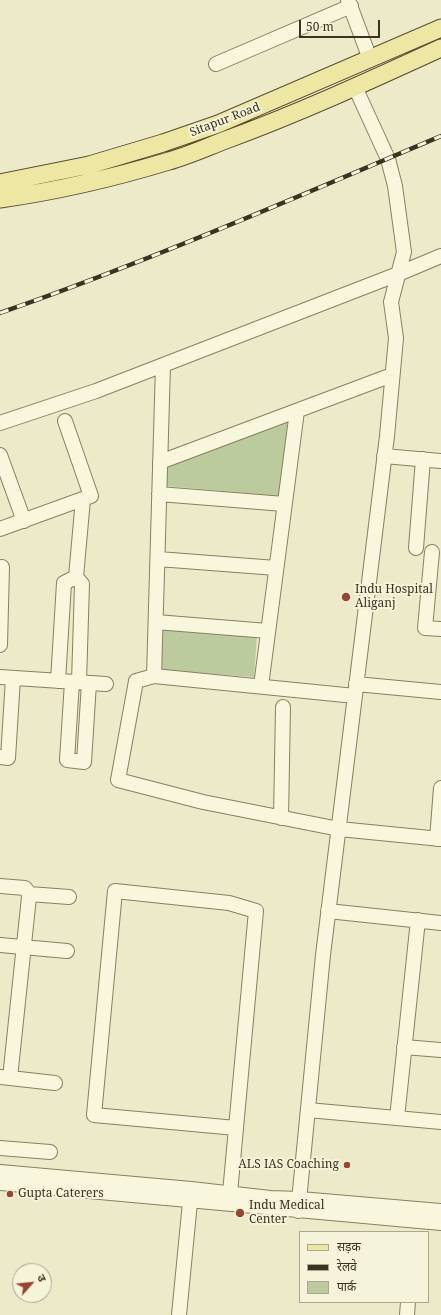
<!DOCTYPE html>
<html>
<head>
<meta charset="utf-8">
<style>
  body { margin:0 }
  #map { position:relative; width:441px; height:1315px; overflow:hidden; background:#edeaca; font-family:"Noto Serif","Noto Sans Devanagari",serif }
  canvas { display:block }
  .legend { position:absolute; left:299px; top:1231px; width:130px; height:72px; box-sizing:border-box; background:#f5f3d9; border:1px solid #aaa68f; margin:0; padding:5px 7px; list-style:none; font-size:12px; color:#3a3321 }
  .legend li { display:flex; align-items:center; gap:8px; height:20px }
  .legend b { width:20px; border:1px solid #aaa68f }
  .north { position:absolute; left:12px; top:1263px; width:40px; height:40px; box-sizing:border-box; background:#f5f3d9; border:1px solid #aaa68f; border-radius:50%; rotate:63deg; font-size:11px; font-weight:700; line-height:16px; text-align:center; color:#3a3321 }
  .north::after { content:''; display:block; margin:auto; width:14px; height:18px; background:#964731; clip-path:polygon(50% 0,100% 100%,50% 72%,0 100%) }
  .scale { position:absolute; left:299px; top:20px; width:81px; height:18px; box-sizing:border-box; border:2px solid #3a3321; border-top:0; padding-left:5px; font-size:12px; line-height:14px; white-space:nowrap; color:#3a3321; -webkit-text-stroke:3px #f5f3d9; paint-order:stroke }
</style>
</head>
<body>
<div id="map">
<canvas width="441" height="1315"></canvas>
<ul class="legend">
<li><b style="height:5px;background:#eee7a4"></b>सड़क</li>
<li><b style="height:5px;background:#3a3321"></b>रेलवे</li>
<li><b style="height:11px;background:#bccb9e"></b>पार्क</li>
</ul>
<div class="north">उ</div>
<div class="scale">50 m</div>
</div>
<script>
const context = document.querySelector('canvas').getContext('2d');
context.lineJoin = 'round';
function paint(path, color) { context.fillStyle = color; context.fill(path, 'evenodd'); }
function stroke(path, color, width, dash) { context.strokeStyle = color; context.lineWidth = width; context.lineCap = dash ? 'butt' : 'round'; context.setLineDash(dash || []); context.stroke(path); }
function drawText(font, color, halo, rows, align = 'center') {
  context.font = font + ' "Noto Serif",serif'; context.lineWidth = 4; context.setLineDash([]); context.textBaseline = 'middle'; context.strokeStyle = halo; context.fillStyle = color; for (const [text, x, y, turn = 0] of rows) {
    context.save(); context.translate(x, y); context.rotate((+turn || 0) * Math.PI / 180); context.textAlign = isNaN(turn) ? turn : align; if (halo) context.strokeText(text, 0, 0); context.fillText(text, 0, 0); context.restore();
  }
}
paint(new Path2D(`
  M288 421 279 496 166 486 167 467Z
  M162 629 257 636 254 677 159 670Z`), '#bccb9e');
const minor = new Path2D(`
  M348 0 370 59
  M216 64 351 6
  M163 365 154 676 355 696
  M0 423 96 391 398 274 441 256
  M0 455 24 521
  M384 456 441 461
  M160 462 392 375
  M159 494 284 504
  M0 529 91 496 65 421
  M416 548 423 459
  M432 552 425 628 441 629
  M158 559 276 568
  M156 622 268 631
  M0 645 2 567
  M154 676 136 681 118 780 203 802 339 829 441 839
  M0 677 106 684
  M58 681 64 583 76 577
  M72 682 67 760 84 762 89 683
  M79 682 82 584 76 577 83 499
  M356 684 441 692
  M261 686 297 411
  M0 757 8 758 13 678
  M281 818 283 707
  M437 839 441 788
  M0 886 25 888 28 892 29 897 10 1078 0 1077
  M115 891 229 903 256 911 236 1128 94 1115Z
  M29 894 69 897
  M328 911 441 923
  M0 945 67 951
  M404 1047 441 1050
  M10 1078 55 1083
  M308 1110 441 1122
  M397 1118 418 920
  M0 1148 50 1152
  M0 1172 191 1189 270 1198 300 1199 441 1211
  M0 1183 441 1223
  M230 1193 236 1128
  M298 1211 323 955 387 436 396 338 391 302 404 252 395 186 388 159 355 87
  M179 1315 191 1192
  M407 1315 408 1302`);
const major = new Path2D(`
  M0 183 89 165 163 143 218 124 441 28
  M0 199C57 191 113 178 169 161 187 156 205 148 223 141 297 114 369 81 441 48`);
stroke(minor, '#897f5f', 16);
stroke(major, '#584c32', 19);
stroke(minor, '#f8f6dd', 14);
stroke(major, '#eee7a4', 17);
const rail = new Path2D(`
  M0 313C149 261 295 198 441 136`);
stroke(rail, '#3a3321', 4.5);
stroke(rail, '#f5f3d9', 3, [9]);
for (const [x, y, r, color] of [
  [346,597,5,"#964731"],
  [347,1165,4,"#964731"],
  [10,1194,4,"#964731"],
  [240,1213,5,"#964731"]
]) { const dot = new Path2D(); dot.arc(x, y, r, 0, 2 * Math.PI); context.fillStyle = color; context.fill(dot); stroke(dot, '#f5f3d9', 1.5); }
drawText('12px', '#3a3321', '#f5f3d9', [
  ["Sitapur Road",225,120,-21]
]);
drawText('12px', '#3a3321', '#f5f3d9', [
  ["Indu Hospital",355,590],
  ["Aliganj",355,604],
  ["ALS IAS Coaching",339,1165,"right"],
  ["Gupta Caterers",18,1194],
  ["Indu Medical",249,1206],
  ["Center",249,1220]
], 'left');
</script>
</body>
</html>
